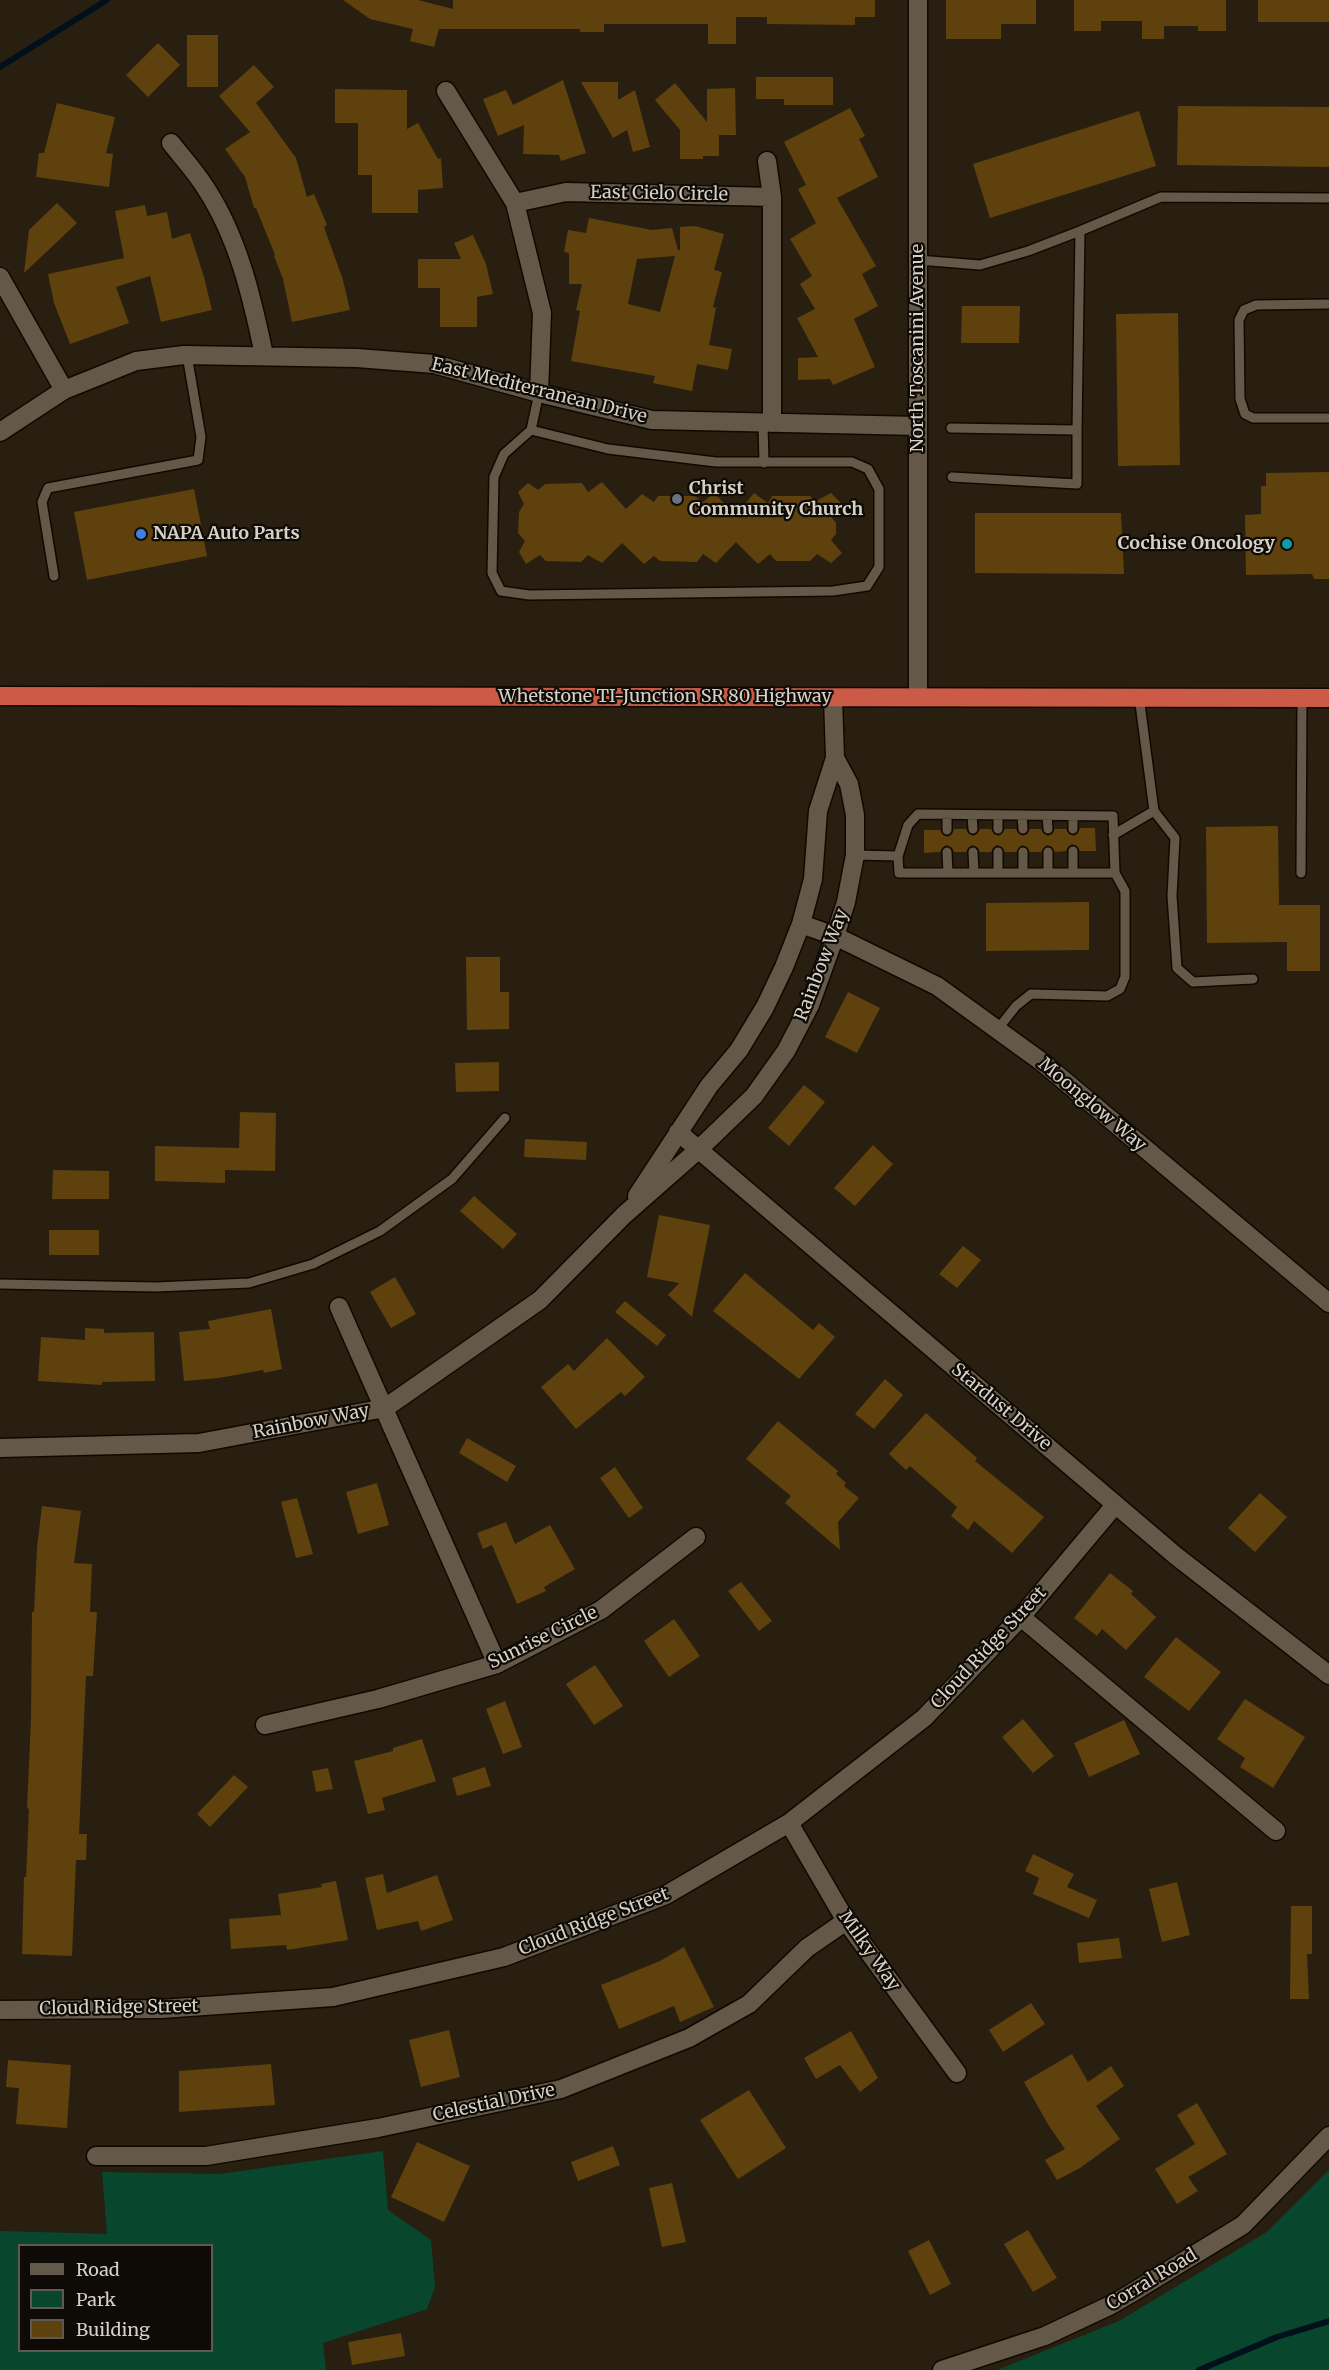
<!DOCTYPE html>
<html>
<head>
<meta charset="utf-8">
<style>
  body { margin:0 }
  #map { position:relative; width:1329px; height:2370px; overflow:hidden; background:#291f10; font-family:Merriweather,serif }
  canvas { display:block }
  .legend { position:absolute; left:18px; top:2244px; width:195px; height:108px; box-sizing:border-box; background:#0e0a05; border:2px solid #5e5953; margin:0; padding:8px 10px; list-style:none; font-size:18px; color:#d7d0c7 }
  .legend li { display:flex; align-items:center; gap:12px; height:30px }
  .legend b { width:30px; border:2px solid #5e5953 }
</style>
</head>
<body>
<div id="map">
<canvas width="1329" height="2370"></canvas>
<ul class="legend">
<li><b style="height:8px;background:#645848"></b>Road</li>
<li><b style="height:16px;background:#08472d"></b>Park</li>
<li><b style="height:16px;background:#5e410c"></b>Building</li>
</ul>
</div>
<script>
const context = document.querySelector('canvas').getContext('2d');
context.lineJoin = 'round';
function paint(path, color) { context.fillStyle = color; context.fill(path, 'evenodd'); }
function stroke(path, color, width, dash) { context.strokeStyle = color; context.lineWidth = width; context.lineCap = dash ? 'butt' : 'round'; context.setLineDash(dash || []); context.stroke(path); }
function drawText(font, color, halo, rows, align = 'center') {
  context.font = font + ' Merriweather,serif'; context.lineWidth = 4.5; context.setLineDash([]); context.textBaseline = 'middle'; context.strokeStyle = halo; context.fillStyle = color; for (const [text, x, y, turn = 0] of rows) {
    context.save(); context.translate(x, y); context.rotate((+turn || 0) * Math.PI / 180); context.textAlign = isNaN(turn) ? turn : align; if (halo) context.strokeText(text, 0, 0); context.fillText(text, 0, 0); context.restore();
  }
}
paint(new Path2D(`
  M383 2151 388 2210 431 2240 435 2287 427 2309 323 2343 326 2370H0V2231L107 2234 102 2172 219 2174ZM20 2246H212V2350H20Z
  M1329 2170V2370H997L1119 2321 1267 2232Z`), '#08472d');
stroke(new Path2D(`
  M0 67 107 0
  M1199 2370 1277 2337 1329 2321`), '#00111b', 6);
paint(new Path2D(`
  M343 0H418L453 9V0H875V17H855V25L767 24V17H736V44H708V24H604V32H580V29H439L434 47 410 41 413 29 370 19Z
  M946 0H1036V24H1001V39H946Z
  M1074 0H1226V31H1198V26H1164V39H1142V21H1101V31H1074Z
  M1258 0H1329V22H1258Z
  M187 35H218V87H187Z
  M158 43 180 65 148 97 126 75Z
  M254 65 274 87 256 103 296 158 307 197 314 194 327 225 324 227 343 280 350 310 292 322 283 279 274 256 275 255 256 208H254L245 177 225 149 250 132 219 96Z
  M756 77H833V105H784V99H756Z
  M563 80 586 153 561 161 559 155 523 154 524 125 498 136 483 99 506 90 513 105Z
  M581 82H618V100L635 90 650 147 633 152 627 130 613 138Z
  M675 83 707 122V89L735 88 736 135H719V156H703V159H680V130L655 100Z
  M335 89 407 90V129L418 123 438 159 441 158 443 188 418 190V213H372V175H358V123H335Z
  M57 103 115 117 106 153 113 154 109 187 36 177 39 153H44Z
  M1178 106 1329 107V167L1177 165Z
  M850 108 865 136 859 139 878 177 837 198 876 266 862 274 878 306 854 319 875 367 833 385 830 379 798 380V358L818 357 797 318 815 309 800 284 812 276 790 239 816 223 798 189 806 185 784 142Z
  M1139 111 1156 166 990 218 973 164Z
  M57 203 77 223 24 273 29 230Z
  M145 205 147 216 167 212 172 239 190 233 204 277 212 310 161 322 150 276 116 287 129 323 70 344 54 303 48 274 124 258 115 211Z
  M589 218 652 230 672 228 678 250H680V227L695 226 724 234 714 270 722 272 713 307 716 308 709 345 732 349 728 370 697 364 692 391 653 383 655 376 571 361 580 311 576 310 582 284H569V253L564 252 568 230 586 233ZM675 256 660 312 628 304 637 259Z
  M473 235 486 264 493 294 477 297V327H440V288H418V259H461L454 243Z
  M962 306H1020L1019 343H961Z
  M1178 313 1180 465 1118 466 1116 314Z
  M1329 472V579H1314L1312 574 1246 575 1245 515 1261 514V486H1266V473Z
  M602 482 626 509 642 494 654 502 658 496H695L703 502 714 493 736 515 754 493 768 503 772 496H810L816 501 831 493 842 504 832 518 836 523V534L831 540 842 553 831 563 817 554 810 561H776L770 554 758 564 736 542 716 563 703 554 697 562 660 561 654 556 644 564 622 543 602 563 588 555 581 562 546 561 540 555 526 564 519 552 525 541 518 533 519 512 524 504 518 492 528 483 538 490 545 484 582 483 588 492Z
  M194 489 207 556 87 580 74 512Z
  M975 513H1121L1124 574 975 573Z
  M1278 826 1279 905H1320V971H1287V942L1207 943 1206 827Z
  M1080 828H1095L1096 851H1080L1077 846 1072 844 1068 847 1066 851 1055 852 1052 847 1047 845 1041 852H1030L1027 847 1022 845 1016 852H1005L1002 847 997 845 993 848 991 852H980L978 848 973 845 969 847 966 852H954L952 848 947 845 943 847 940 852 924 853V830H940L943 835 948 837 952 834 954 829H966L968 833 973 836 977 834 980 829H991L994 834 999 836 1005 829H1016L1018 833 1023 836 1027 834 1030 829H1041L1043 833 1048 836 1052 834 1055 829H1066L1069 834 1074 836 1078 833Z
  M1089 902V950L986 951V903Z
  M466 957H500V992H509V1029L467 1030Z
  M848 992 880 1008 857 1053 825 1037Z
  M499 1062V1091L456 1092 455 1063Z
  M804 1085 825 1102 789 1146 768 1128Z
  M240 1112 276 1113 275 1171 225 1170V1183L155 1181V1146L239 1148Z
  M525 1139 587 1142 586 1160 524 1157Z
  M873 1145 893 1164 855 1206 834 1188Z
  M53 1170 109 1171V1199H52Z
  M474 1196 517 1234 503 1249 460 1211Z
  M659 1215 710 1225 692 1317 668 1295 679 1283 647 1277Z
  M49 1230H99V1255H49Z
  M963 1246 981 1260 957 1288 939 1274Z
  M745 1273 813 1330 819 1323 835 1337 799 1379 713 1311Z
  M395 1277 416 1314 391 1328 370 1292Z
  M625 1301 666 1335 657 1346 615 1312Z
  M271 1309 282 1369 264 1373 263 1370 219 1378 184 1381 179 1332 210 1329 208 1321Z
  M85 1328 104 1329V1333L154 1332 155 1381 102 1382V1385L38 1381 41 1337 85 1340Z
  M607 1338 645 1377 625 1396 621 1392 576 1429 541 1387 568 1364 574 1371Z
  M885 1379 903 1395 874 1429 855 1414Z
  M926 1413 977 1458 975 1461 1044 1517 1012 1553 974 1521 968 1530 951 1516 957 1507 910 1466 906 1470 889 1454Z
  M778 1421 838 1471 836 1474 846 1483 844 1486 859 1498 838 1522 840 1550 785 1503 791 1496 746 1459Z
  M467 1438 516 1466 507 1482 459 1453Z
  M615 1467 643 1508 629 1518 600 1478Z
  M377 1483 389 1525 358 1534 346 1492Z
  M1260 1493 1287 1517 1255 1552 1228 1528Z
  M297 1498 313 1554 296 1558 281 1502Z
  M42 1506 81 1511 74 1563 92 1564 90 1612H97L93 1676H86L82 1766 79 1834H87L86 1860H76L72 1956 22 1954 24 1877H26L29 1809 27 1808 31 1719 32 1612H34L37 1547Z
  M506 1522 515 1544 550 1525 575 1569 544 1587 546 1591 517 1604 492 1545 483 1549 477 1533Z
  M1110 1573 1133 1591 1131 1594 1156 1617 1126 1650 1102 1629 1097 1636 1074 1618Z
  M741 1582 772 1621 759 1631 728 1591Z
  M674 1619 700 1656 669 1677 644 1641Z
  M1176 1637 1221 1672 1189 1711 1144 1677Z
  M595 1665 623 1706 594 1725 566 1684Z
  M1245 1699 1305 1737 1273 1788 1240 1767 1245 1758 1217 1739Z
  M505 1701 522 1747 503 1754 486 1709Z
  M1023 1719 1054 1756 1033 1773 1002 1737Z
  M1124 1720 1140 1754 1089 1777 1074 1743Z
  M422 1739 436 1781 382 1798 385 1810 368 1814 354 1761 393 1751V1748Z
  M485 1767 491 1786 457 1796 452 1778Z
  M328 1768 333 1789 316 1792 312 1771Z
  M234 1775 248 1787 210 1827 197 1814Z
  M1033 1854 1074 1874 1067 1887 1097 1900 1089 1918 1033 1894 1039 1878 1025 1871Z
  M383 1874 387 1893 437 1875 453 1920 421 1931 418 1921 377 1930 365 1878Z
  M336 1881 348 1940 287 1950 286 1945 231 1949 229 1919 281 1915 278 1894 322 1887 321 1884Z
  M1177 1882 1190 1935 1162 1942 1149 1889Z
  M1291 1906H1312V1954H1307L1309 1999H1290Z
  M1119 1938 1122 1958 1079 1963 1077 1943Z
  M684 1947 714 2007 680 2022 674 2006 619 2029 601 1985 660 1961Z
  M1031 2003 1045 2024 1003 2052 989 2030Z
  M449 2030 460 2077 421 2087 409 2040Z
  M851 2031 878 2078 860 2092 840 2065 816 2079 804 2058Z
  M1072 2054 1088 2082 1111 2066 1124 2086 1096 2106 1120 2139 1080 2168 1057 2180 1045 2160 1065 2149 1049 2126 1024 2082Z
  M8 2060 71 2065 67 2128 16 2124 19 2088 6 2087Z
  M271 2064 275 2105 179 2112V2071Z
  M749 2090 786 2148 738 2179 700 2120Z
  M1197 2103 1227 2154 1188 2177 1198 2191 1177 2204 1155 2169 1195 2144 1177 2115Z
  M417 2142 470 2166 444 2222 391 2197Z
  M613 2146 620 2165 578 2181 571 2162Z
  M672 2183 686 2242 662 2247 649 2188Z
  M1028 2230 1057 2278 1033 2292 1004 2244Z
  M929 2240 951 2284 930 2295 908 2251Z
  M401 2333 405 2356 352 2365 348 2342Z`), '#5e410c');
const service = new Path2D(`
  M1080 231 1161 197 1329 198
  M918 260 980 265 1028 251 1080 231 1077 430
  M1329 304 1256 305 1244 310 1239 320 1240 399 1245 414 1253 418H1329
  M763 424 764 463
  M951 428 1077 430V484L952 477
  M531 430 608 449 716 462H852L868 469 879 489V567L867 586 833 591 529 595 501 591 492 573 494 477 504 454 531 430 539 393
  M54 576 42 502 48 488 198 460 201 437 187 355
  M1139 696 1154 811 1175 838 1172 896 1177 968 1193 982 1253 979
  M947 815V830
  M972 815 973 829
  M998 815V829
  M1022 815 1023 829
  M1047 816 1048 829
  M1073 816V829
  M1113 835 1154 811
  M1073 851V873
  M947 852 948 873
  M973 852 974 873
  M998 852V873
  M1023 852V873
  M1048 852V873
  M855 855 898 856 908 825 918 814 1113 816 1115 873H899L898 856
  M1301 873 1302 698
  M997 1030 1016 1006 1031 994 1107 996 1120 989 1125 977V891L1115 873
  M0 1284 156 1287 249 1283 313 1264 380 1231 452 1179 505 1118`);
const minor = new Path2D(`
  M918 0V696
  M446 91 515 203 542 313 539 393
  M171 143C182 157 195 171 205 187 238 237 252 297 264 355
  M767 161 772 197
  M515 203 566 192 772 197V423
  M0 277 64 390
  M0 432 64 390 136 361 184 355 357 358 434 364 539 393 652 420 918 426
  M801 924 835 936 937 986 1042 1062 1329 1303
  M678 1132 1176 1556 1329 1675
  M637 1196 709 1086 739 1050 765 1007 784 967 801 924 813 879 818 811 835 758 833 698
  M339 1307 497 1664
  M0 1448 199 1443 385 1408 540 1300 624 1215 698 1150 754 1096 786 1051 810 1005 835 936 846 902 855 855V815L849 784 835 758
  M1021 1617 1276 1831
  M265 1725 378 1699 497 1664 601 1610 696 1537
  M789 1823 846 1921 957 2073
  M0 2010 161 2009 333 1997 504 1957 666 1895 789 1823 924 1718 1021 1617 1115 1505
  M96 2156H206L378 2128 561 2089 689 2038 749 2004 807 1948 846 1921
  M942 2370 1045 2336 1111 2305 1130 2294 1243 2225 1329 2136`);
const trunk = new Path2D(`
  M0 696 1329 698`);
stroke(service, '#110800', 12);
stroke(minor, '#110800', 21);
stroke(trunk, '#110800', 21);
stroke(service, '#645848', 9);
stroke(minor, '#645848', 18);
stroke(trunk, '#cb5a46', 18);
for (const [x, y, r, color] of [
  [677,499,6,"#6b7280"],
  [141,534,6,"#3f7fe0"],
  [1287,544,6,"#0f9aa8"]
]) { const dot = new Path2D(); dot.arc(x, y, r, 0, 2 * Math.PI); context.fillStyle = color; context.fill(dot); stroke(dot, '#0e0a05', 2); }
drawText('18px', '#d7d0c7', '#0e0a05', [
  ["East Cielo Circle",659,194,1],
  ["North Toscanini Avenue",918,348,-90],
  ["East Mediterranean Drive",539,391,14],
  ["Whetstone TI-Junction SR 80 Highway",665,697],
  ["Rainbow Way",822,965,-69],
  ["Moonglow Way",1092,1105,40],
  ["Stardust Drive",1001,1407,40],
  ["Rainbow Way",311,1422,-11],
  ["Sunrise Circle",543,1638,-26],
  ["Cloud Ridge Street",989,1648,-47],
  ["Cloud Ridge Street",594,1922,-21],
  ["Milky Way",869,1951,55],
  ["Cloud Ridge Street",119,2008,-1],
  ["Celestial Drive",494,2103,-12],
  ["Corral Road",1152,2280,-31]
]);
drawText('bold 18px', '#d7d0c7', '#0e0a05', [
  ["Christ",689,489],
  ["Community Church",689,510],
  ["NAPA Auto Parts",153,534],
  ["Cochise Oncology",1275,544,"right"]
], 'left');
</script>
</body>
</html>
